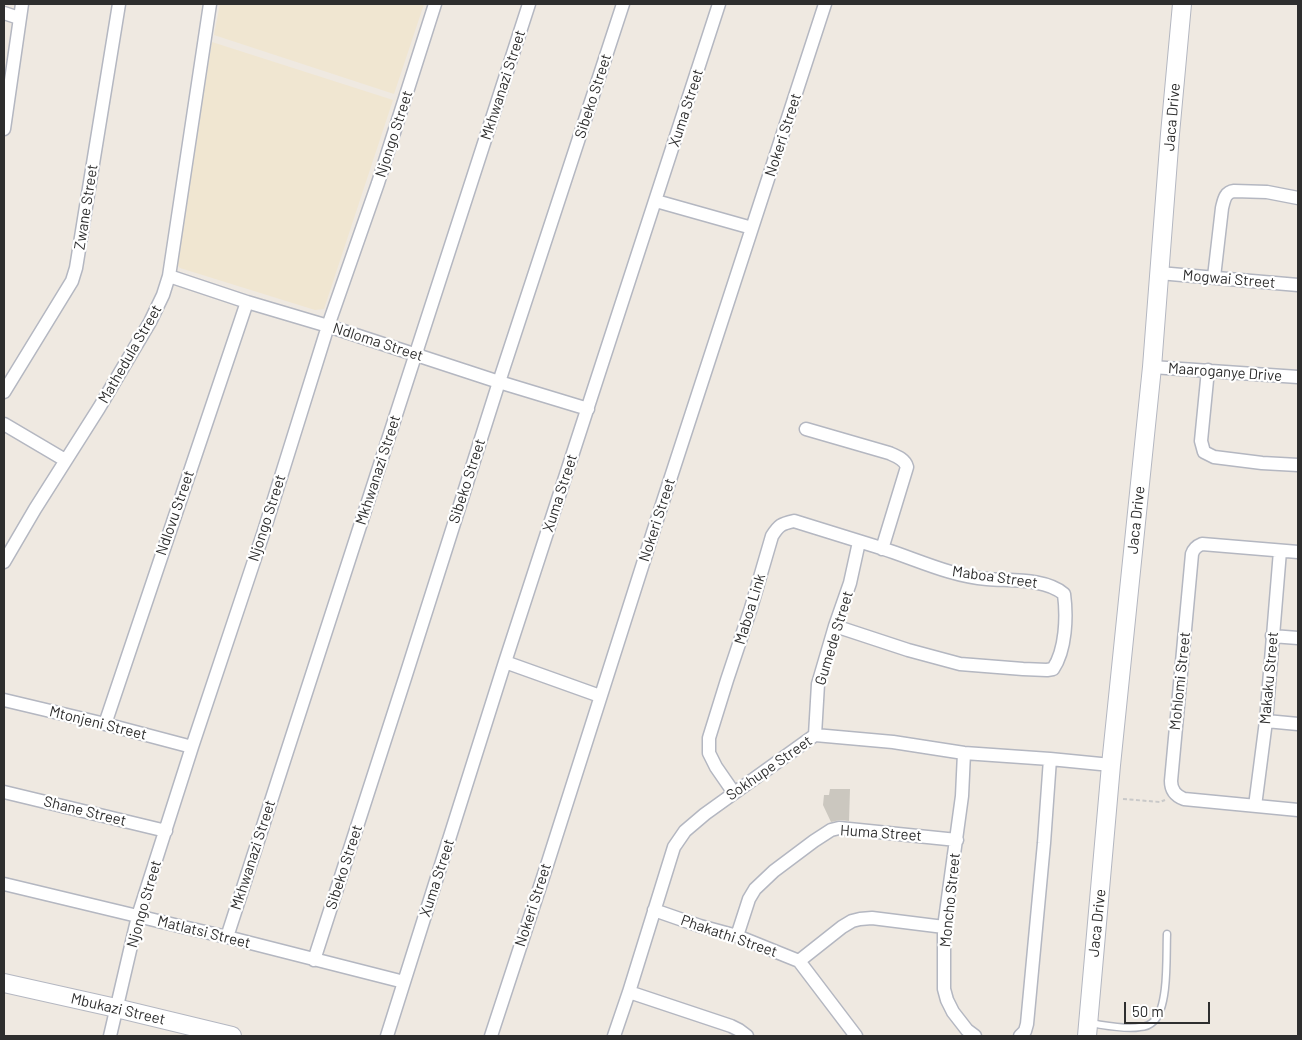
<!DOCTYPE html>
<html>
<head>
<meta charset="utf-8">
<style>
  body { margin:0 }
  #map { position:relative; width:1302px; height:1040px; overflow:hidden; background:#efe9e1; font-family:Barlow,sans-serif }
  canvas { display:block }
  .frame { position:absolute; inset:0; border:5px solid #2e2e2e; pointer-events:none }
  .scale { position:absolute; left:1124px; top:1002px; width:86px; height:22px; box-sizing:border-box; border:2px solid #2e2e2e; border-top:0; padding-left:6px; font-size:15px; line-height:18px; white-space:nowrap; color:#2e2e2e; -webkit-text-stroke:4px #fff; paint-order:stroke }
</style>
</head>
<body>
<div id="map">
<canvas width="1302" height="1040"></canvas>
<div class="frame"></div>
<div class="scale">50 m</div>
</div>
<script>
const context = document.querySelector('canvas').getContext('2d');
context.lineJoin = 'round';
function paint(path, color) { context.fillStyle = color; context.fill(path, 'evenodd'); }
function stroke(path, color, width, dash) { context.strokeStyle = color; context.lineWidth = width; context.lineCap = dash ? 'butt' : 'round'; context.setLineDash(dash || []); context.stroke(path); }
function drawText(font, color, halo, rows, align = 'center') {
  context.font = font + ' Barlow,sans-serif'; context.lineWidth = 4.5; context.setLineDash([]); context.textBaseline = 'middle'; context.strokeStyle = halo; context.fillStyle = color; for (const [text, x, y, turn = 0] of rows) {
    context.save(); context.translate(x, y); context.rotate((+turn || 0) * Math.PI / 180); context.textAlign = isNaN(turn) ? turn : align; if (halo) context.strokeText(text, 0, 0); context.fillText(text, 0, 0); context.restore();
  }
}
paint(new Path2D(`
  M220 4H424L394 94 214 35Z
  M212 42 393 100 324 309 315 310 180 268 175 263Z`), '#f0e6d1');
paint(new Path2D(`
  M830 789H850L849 821 840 820 831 822 823 805 824 795H829Z`), '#cbc7bf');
const lane = new Path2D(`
  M1089 1023C1104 1025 1125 1030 1140 1027 1145 1027 1150 1025 1154 1021 1169 1006 1166 955 1167 934`);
const street = new Path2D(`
  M4 13 19 18
  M4 129 22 4
  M656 201 752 228
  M1159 273 1298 285
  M169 276 247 302 328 326 499 382 588 409
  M1214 277 1222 208C1224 200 1225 192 1234 191L1267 192 1298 198
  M1152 367 1298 377
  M1208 370 1201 441 1204 452 1214 457 1262 463 1298 465
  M4 392 72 281 76 268 119 4
  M4 424 65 460
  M806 429 889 453C896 456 905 459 907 467L882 549
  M1298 552 1202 544C1197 546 1194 548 1192 554L1171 781C1171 790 1176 796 1184 799L1298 810
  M4 562 35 509 99 408 150 322 163 295 169 276 210 4
  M1272 636 1298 638
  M505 662 600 696
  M4 700 105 724 192 747
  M1266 721 1298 724
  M105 724 247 302
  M815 735 818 684 835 626 850 583 859 542
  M964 753 962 796 944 927V989L947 1000 953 1012 967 1030 975 1036
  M4 792 166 831
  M734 793 716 767 709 753V738L727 680 751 608 772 536C779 525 781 524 794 521 823 530 852 539 881 548 916 559 950 576 987 579 1011 581 1045 578 1064 594 1067 616 1066 650 1053 669L1047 670 1023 669 960 664 908 650 835 626
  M1255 806 1266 721 1280 551
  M4 884 179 926 227 937 404 982
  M654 910 700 926 737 936 799 961 856 1036
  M737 936 749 899 755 889 774 871 814 841 831 830 839 828 957 840
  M227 937 529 4
  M314 960 405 678 499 382 623 4
  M799 961 842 927 852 921 860 919 872 918 944 927
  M629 992 731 1026 739 1030 747 1036
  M110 1036 138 916 192 747 264 531 328 326 378 183 435 4
  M387 1036 505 662 719 4
  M491 1036 548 862 654 529 825 4
  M614 1036 629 992 674 847 685 831 705 814 815 735 893 742 964 753 1050 759 1111 765
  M1020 1036 1025 1031 1027 1024 1044 843 1050 759`);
const secondary = new Path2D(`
  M4 983 116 1008 232 1036
  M1087 1036 1111 765 1152 367 1170 134 1182 4`);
stroke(lane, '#b4b7c1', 9);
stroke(street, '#b4b7c1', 15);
stroke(secondary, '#b4b7c1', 20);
stroke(new Path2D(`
  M1123 799 1160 802 1165 800`), '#c9c9c9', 2, [4, 2.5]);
stroke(lane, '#fff', 6);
stroke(street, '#fff', 12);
stroke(secondary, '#fff', 18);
drawText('15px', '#2e2e2e', '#fff', [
  ["Mkhwanazi Street",503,85,-72],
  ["Sibeko Street",593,96,-72],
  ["Xuma Street",686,108,-72],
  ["Jaca Drive",1172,117,-85],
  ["Njongo Street",394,134,-72],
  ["Nokeri Street",783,135,-72],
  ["Zwane Street",86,207,-81],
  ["Mogwai Street",1229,279,5],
  ["Ndloma Street",378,342,18],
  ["Mathedula Street",130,354,-60],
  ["Maaroganye Drive",1225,372,4],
  ["Mkhwanazi Street",378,470,-72],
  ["Sibeko Street",467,481,-72],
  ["Xuma Street",560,493,-72],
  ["Ndlovu Street",175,513,-71],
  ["Njongo Street",267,518,-72],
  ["Nokeri Street",657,520,-72],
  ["Jaca Drive",1136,520,-84],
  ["Maboa Street",995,577,8],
  ["Maboa Link",750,609,-73],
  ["Gumede Street",834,638,-73],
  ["Makaku Street",1269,678,-85],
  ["Mohlomi Street",1180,681,-84],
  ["Mtonjeni Street",98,723,14],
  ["Sokhupe Street",769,768,-35],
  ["Shane Street",85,811,14],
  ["Huma Street",881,833,4],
  ["Mkhwanazi Street",253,855,-72],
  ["Sibeko Street",344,867,-72],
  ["Xuma Street",437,878,-72],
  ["Moncho Street",950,900,-84],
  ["Njongo Street",144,904,-74],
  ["Nokeri Street",533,905,-72],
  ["Jaca Drive",1097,923,-84],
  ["Matlatsi Street",204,932,14],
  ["Phakathi Street",729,936,19],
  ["Mbukazi Street",118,1009,13]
]);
</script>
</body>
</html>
